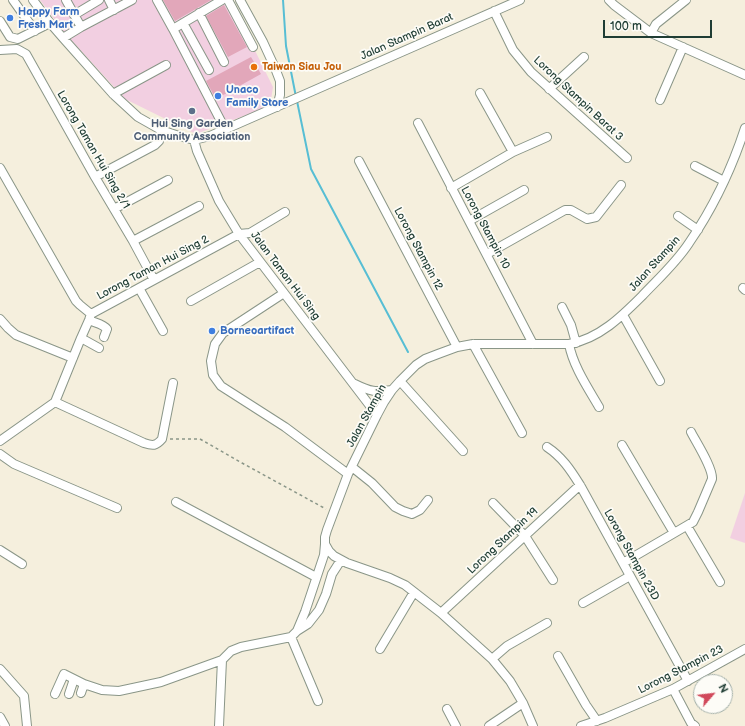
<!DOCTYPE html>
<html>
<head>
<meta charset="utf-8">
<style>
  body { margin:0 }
  #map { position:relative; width:745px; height:726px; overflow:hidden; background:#f5efdd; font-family:"Balsamiq Sans",sans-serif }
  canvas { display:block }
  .north { position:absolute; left:693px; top:674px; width:40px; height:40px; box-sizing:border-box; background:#fdfcf7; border:1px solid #a4b0a9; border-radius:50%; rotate:62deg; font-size:11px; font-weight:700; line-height:16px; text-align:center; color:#1f3d34 }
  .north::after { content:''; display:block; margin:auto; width:14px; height:18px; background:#d1495b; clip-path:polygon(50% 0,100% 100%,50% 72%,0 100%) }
  .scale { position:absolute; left:603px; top:20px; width:109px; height:18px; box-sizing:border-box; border:2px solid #1f3d34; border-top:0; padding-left:5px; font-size:12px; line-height:14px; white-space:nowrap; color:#1f3d34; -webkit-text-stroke:3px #fdfcf7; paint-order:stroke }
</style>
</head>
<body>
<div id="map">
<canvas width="745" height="726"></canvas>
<div class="north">N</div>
<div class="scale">100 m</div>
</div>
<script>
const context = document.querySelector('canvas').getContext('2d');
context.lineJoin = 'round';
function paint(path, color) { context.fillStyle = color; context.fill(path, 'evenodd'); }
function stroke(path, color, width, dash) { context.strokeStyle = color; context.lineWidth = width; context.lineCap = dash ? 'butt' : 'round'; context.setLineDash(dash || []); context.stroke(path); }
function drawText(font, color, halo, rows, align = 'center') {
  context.font = font + ' "Balsamiq Sans",sans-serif'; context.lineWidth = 3.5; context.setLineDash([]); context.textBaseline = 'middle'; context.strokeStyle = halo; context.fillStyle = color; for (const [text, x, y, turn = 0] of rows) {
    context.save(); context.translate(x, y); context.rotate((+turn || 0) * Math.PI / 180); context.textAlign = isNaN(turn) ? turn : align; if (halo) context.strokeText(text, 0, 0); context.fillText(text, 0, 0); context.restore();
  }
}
paint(new Path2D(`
  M40 0H230L273 87 270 106 196 134 125 99 64 32Z
  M745 493V543L730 538Z`), '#f2cfe1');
stroke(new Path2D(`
  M283 0 286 46 296 97
  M297 101 311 169 408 352`), '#57bed4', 2);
paint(new Path2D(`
  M163 0H211L175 21Z
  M224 5 247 47 228 57 206 16Z
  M251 57 261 74 216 99 206 81Z`), '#e2a7ba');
const minor = new Path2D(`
  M13 0 35 31
  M33 0 50 23 63 38 113 94 138 117 161 130 179 136 194 140 210 136 520 0
  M66 0 81 27
  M109 0 114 10
  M157 0 173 29 225 129
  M228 0 253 47
  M240 0 263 42 275 68 280 81V95L277 107
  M609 0 614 5 651 33 745 75
  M494 11 513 50 531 72 627 158
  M199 13 224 62
  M74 15 99 0
  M0 21 10 37 18 39 50 23
  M183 23 209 70
  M173 29 222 0
  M651 33 656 24 686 0
  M63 38 81 27 132 0
  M0 50 17 49 26 54 95 177 133 241 154 280
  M549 89 584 57
  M480 93 513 152
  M113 94 166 65
  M660 100 683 47
  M418 123 533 344
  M194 140 197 151 219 201 239 234 377 415
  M359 161 457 347
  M695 166 724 181
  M0 168 76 301 80 305 91 314
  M95 177 155 145 159 141 161 130
  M451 188 513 152 547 137
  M114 209 168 180
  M678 216 698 230
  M469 221 524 190
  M133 241 199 206
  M487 254 565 210H571L587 219 596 217 621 185
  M139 288 163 331
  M743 288 745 290
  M284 293 223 333 215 344 211 361 213 375 221 386 285 427 348 474
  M191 301 260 262
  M562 307 571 325 576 343
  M623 315 660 381
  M0 319 8 328 16 335 73 358
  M89 320C95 323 103 324 107 329L104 337
  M81 338 99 348
  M473 344 522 433
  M569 344C573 366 588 388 599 407
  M400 381 463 451
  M355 384C371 392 375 392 392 390
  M55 402 144 443C153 446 156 446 162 439L173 383
  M0 441 55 402 81 338 89 320 91 314 239 234 250 233 285 212
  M622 445 674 533
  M547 447C562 457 570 469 580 485L688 681
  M0 454 14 464 117 508
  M352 467 372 483 395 507 403 511 412 514 420 510 428 500
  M176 502 316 577
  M493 503 525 536 553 580
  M687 526 720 582
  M0 550 22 564
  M623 563 693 522 698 512 712 479C713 468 696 442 691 432
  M583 603 630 576
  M441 613 580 485
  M297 631 308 624 319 610 326 594 332 574 341 560
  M291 637 318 701
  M380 649 414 592
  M558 656 586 705 597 721
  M492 659 507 646 547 623
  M0 669 24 696 27 726
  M673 689 691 723 695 726
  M81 693 84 684
  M55 694 64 674 84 684 102 690 119 691 161 682 222 660 231 651 241 647 291 637 297 631 305 612 324 555 325 544
  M69 694 74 679
  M447 709 456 726
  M0 717 5 726
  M219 726 222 660
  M489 726 523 703
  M533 726 523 703 510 681 492 659 441 613 405 585 390 578 347 563 334 556 329 551 325 544V537L327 530 348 474 377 415 384 402 392 390 400 381 416 365 425 359 438 354 457 347 473 344H569C599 339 622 316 642 296 658 279 676 263 689 243 713 208 732 168 745 128
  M581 726 605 718 673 689 745 649`);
stroke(minor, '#8a9688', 10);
stroke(new Path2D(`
  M170 439H200L242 463 326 509`), '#8a9688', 1.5, [3, 3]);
stroke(minor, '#fff', 8);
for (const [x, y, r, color] of [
  [10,18,4,"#3f7fe0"],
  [254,67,4,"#e8710a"],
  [218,96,4,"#3f7fe0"],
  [192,111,4,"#5c6f8a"],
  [212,331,4,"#3f7fe0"]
]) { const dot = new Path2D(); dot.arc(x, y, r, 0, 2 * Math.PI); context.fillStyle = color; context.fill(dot); stroke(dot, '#fdfcf7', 1.5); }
drawText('bold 11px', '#366cbe', '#fdfcf7', [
  ["Happy Farm",18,12],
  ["Fresh Mart",18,25],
  ["Unaco",226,90],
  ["Family Store",226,103],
  ["Borneoartifact",220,331]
], 'left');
drawText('11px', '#1f3d34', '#fdfcf7', [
  ["Jalan Stampin Barat",407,37,-24],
  ["Lorong Stampin Barat 3",578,99,43],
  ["Lorong Taman Hui Sing 2/1",93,150,60],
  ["Lorong Stampin 10",485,228,62],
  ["Lorong Stampin 12",418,249,62],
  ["Jalan Stampin",655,264,-48],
  ["Lorong Taman Hui Sing 2",153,268,-28],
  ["Jalan Taman Hui Sing",285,276,53],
  ["Jalan Stampin",367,416,-61],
  ["Lorong Stampin 19",503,541,-43],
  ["Lorong Stampin 23D",631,555,61],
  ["Lorong Stampin 23",681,670,-27]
]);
drawText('bold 11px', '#c56008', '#fdfcf7', [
  ["Taiwan Siau Jou",262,67]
], 'left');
drawText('bold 11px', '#4e5e75', '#fdfcf7', [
  ["Hui Sing Garden",192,124],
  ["Community Association",192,137]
]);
</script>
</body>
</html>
